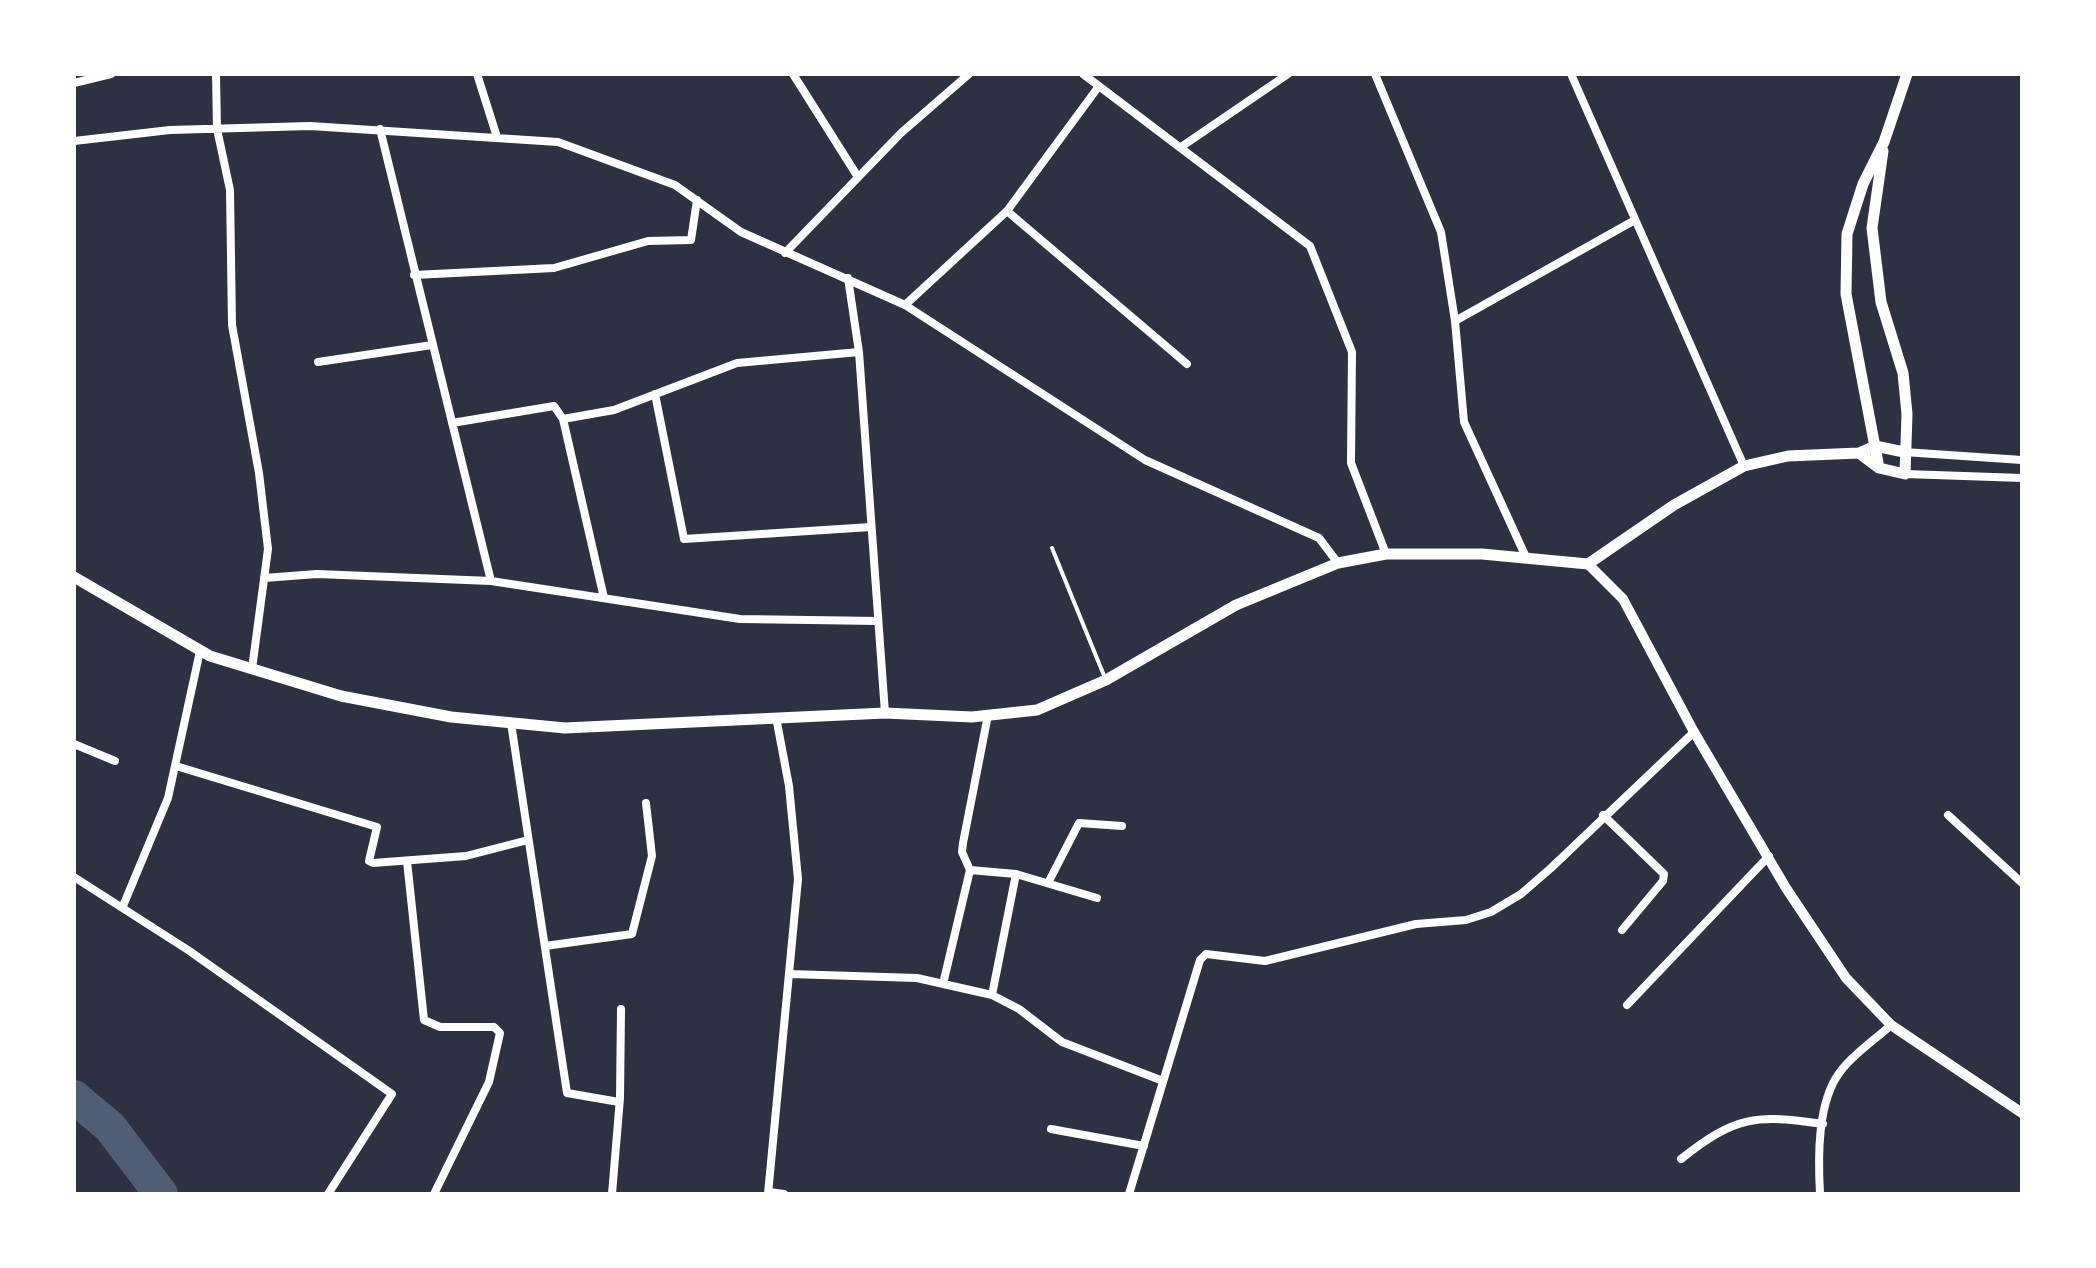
<!DOCTYPE html>
<html>
<head>
<meta charset="utf-8">
<style>
  body { margin:0 }
  #map { position:relative; width:2096px; height:1268px; overflow:hidden; background:#2d3142; font-family:"IBM Plex Sans",sans-serif }
  canvas { display:block }
  .frame { position:absolute; inset:0; border:76px solid #fff; pointer-events:none }
</style>
</head>
<body>
<div id="map">
<canvas width="2096" height="1268"></canvas>
<div class="frame"></div>
</div>
<script>
const context = document.querySelector('canvas').getContext('2d');
context.lineJoin = 'round';
function stroke(path, color, width, dash) { context.strokeStyle = color; context.lineWidth = width; context.lineCap = dash ? 'butt' : 'round'; context.setLineDash(dash || []); context.stroke(path); }
stroke(new Path2D(`
  M74 1097 110 1127 161 1194`), '#4f5d75', 34);
stroke(new Path2D(`
  M1052 548 1105 678`), '#fff', 4);
stroke(new Path2D(`
  M216 74 217 129 230 190 232 325 259 473 268 549 252 669
  M477 74 497 137
  M793 74 858 177
  M1083 74 1310 246 1352 352 1351 463 1386 554
  M1375 74 1441 232 1455 321 1464 422 1525 555
  M1571 74 1744 466
  M74 83 111 74
  M380 129 491 581
  M74 141 170 130 310 126 558 142 675 185 741 232 905 305 1145 460 1319 538 1338 563
  M1181 147 1288 74
  M1007 211 1187 364
  M785 253 901 133 969 74
  M414 275 554 268 648 241 691 240 697 200
  M848 278 859 352 885 713
  M905 305 1007 211 1099 86
  M1455 321 1635 220
  M318 362 432 345
  M655 394 684 539 871 527
  M563 419 614 410 737 363 859 352
  M452 423 554 406 563 419 604 598
  M1904 452 2022 460
  M1905 474 2022 478
  M264 578 317 574 491 581 740 619 878 621
  M511 723 567 1093 619 1102
  M74 744 115 761
  M176 766 377 827 369 861 373 863 466 856 528 840
  M1603 815 1664 874 1663 881 1622 930
  M1948 815 2022 883
  M407 861 424 1020 440 1027H494L500 1033 489 1082 434 1194
  M970 870 1016 874 1097 898
  M74 877 188 950 392 1094 328 1194
  M1048 883 1079 823 1122 826
  M123 906 168 798 200 651
  M545 946 632 934 652 856 646 803
  M790 974 917 978 992 995 1019 1009 1062 1042 1163 1081
  M943 984 970 870 962 852 963 843 988 715
  M992 995 1016 874
  M1627 1005 1769 856
  M1051 1129 1144 1146
  M1681 1159C1735 1116 1756 1114 1823 1124
  M769 1192 784 1194
  M612 1194 620 1098 621 1009
  M768 1194 798 879 789 786 776 717
  M1129 1194 1200 960 1206 954 1265 961 1416 924 1466 920 1491 912 1521 894 1551 868 1694 732
  M1820 1194C1818 1158 1817 1102 1840 1072 1853 1054 1875 1040 1891 1025`), '#fff', 8);
stroke(new Path2D(`
  M1588 564 1623 599 1694 732 1786 888 1846 978 1891 1025 2022 1113`), '#fff', 10);
stroke(new Path2D(`
  M1859 453 1879 468 1905 474 1907 414 1903 373 1881 302 1872 228 1883 151
  M1879 468 1846 294 1847 234 1863 184 1884 142 1907 74
  M74 577 210 656 341 696 451 717 565 728 885 713 972 717 1037 710 1106 680 1236 605 1338 563 1386 554H1482L1588 564 1674 505 1744 466 1788 456 1859 453 1875 446 1904 452`), '#fff', 11);
</script>
</body>
</html>
